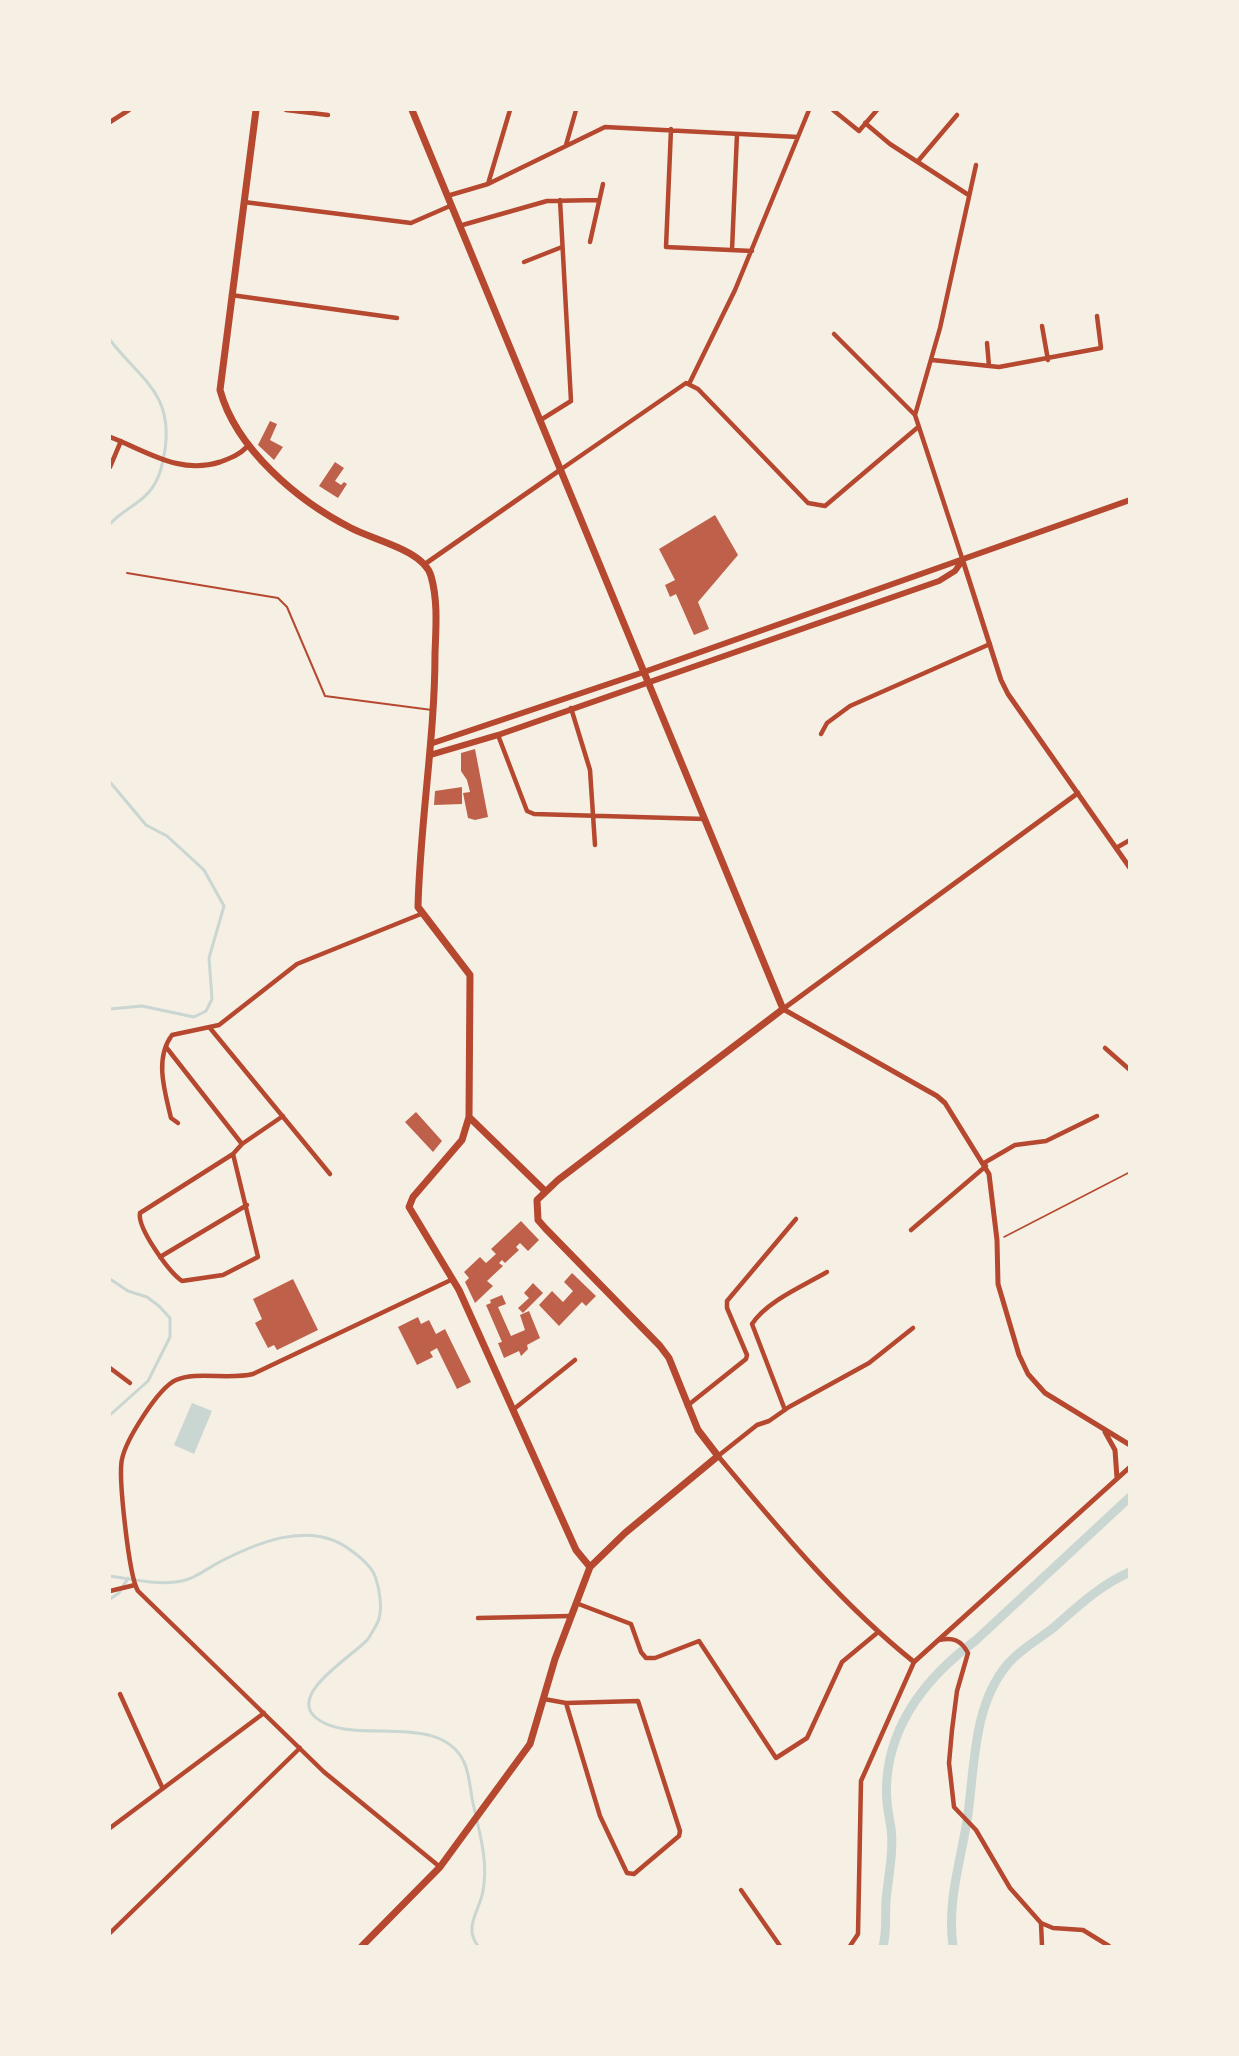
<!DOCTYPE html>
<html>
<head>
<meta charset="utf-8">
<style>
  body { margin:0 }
  #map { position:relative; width:1239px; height:2056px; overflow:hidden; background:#f6efe4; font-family:"Alegreya Sans",sans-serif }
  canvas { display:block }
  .frame { position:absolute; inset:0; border:111px solid #f6efe4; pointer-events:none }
</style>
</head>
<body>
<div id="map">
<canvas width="1239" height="2056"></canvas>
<div class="frame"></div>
</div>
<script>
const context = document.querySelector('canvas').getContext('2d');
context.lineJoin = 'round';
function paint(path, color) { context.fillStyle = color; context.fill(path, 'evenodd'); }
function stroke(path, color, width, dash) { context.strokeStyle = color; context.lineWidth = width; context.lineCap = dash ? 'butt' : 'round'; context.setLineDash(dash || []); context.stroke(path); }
paint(new Path2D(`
  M192 1403 212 1411 194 1454 174 1445Z`), '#c9d6d2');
stroke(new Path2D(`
  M110 340C141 380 173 393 165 450 162 466 160 479 149 492 138 505 121 511 110 524
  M110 782 146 825 167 836 204 870 224 906 209 958 212 999 206 1011 194 1017 142 1006 110 1009
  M110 1279 128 1291 147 1297 159 1306 170 1318V1337L148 1381 110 1415
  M110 1576C132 1579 159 1586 182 1581 194 1579 204 1571 214 1565 253 1544 309 1519 349 1549 359 1556 373 1567 376 1579 380 1591 382 1607 379 1619 377 1625 371 1634 368 1639 356 1654 288 1693 315 1717 350 1748 439 1709 464 1762 469 1773 470 1786 472 1798 478 1829 489 1859 483 1891 480 1910 463 1927 478 1946
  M110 1599 119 1593 128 1578`), '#c9d6d2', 3);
stroke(new Path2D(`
  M883 1946C887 1933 885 1916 886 1901 888 1877 894 1852 891 1828 888 1811 885 1796 887 1778 892 1720 930 1674 975 1641L1130 1497
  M953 1946C947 1902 960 1864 967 1821 975 1769 972 1707 1007 1665 1019 1650 1038 1640 1053 1628 1077 1607 1100 1585 1130 1572`), '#c9d6d2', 9);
paint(new Path2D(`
  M270 421 277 424 270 440 283 447 274 460 258 445Z
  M335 462 344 468 335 481 341 485 344 482 347 484 338 498 319 486Z
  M715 515 738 555 698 602 709 629 694 635 676 594 670 597 665 585 675 580 659 549Z
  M475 749 488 817 475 820 468 818 463 793 470 792 467 780 461 771V753Z
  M462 787V804L434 805 435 791Z
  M416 1112 442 1141 433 1152 405 1122Z
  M521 1221 539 1240 528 1251 520 1243 516 1247 519 1250 505 1263 502 1260 499 1263 503 1266 487 1281 493 1286 475 1303 465 1282 469 1278 464 1272 480 1257 486 1263 496 1254 491 1249Z
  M572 1273 596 1296 586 1306 582 1302 559 1326 539 1305 552 1291 563 1302 573 1291 564 1282Z
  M293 1279 318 1330 277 1350 274 1345 268 1348 255 1323 262 1319 253 1299Z
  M533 1283 543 1293 523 1313 518 1308 529 1298 524 1293Z
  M502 1295 506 1304 498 1307 511 1336 525 1330 520 1315 529 1311 540 1338 527 1345 528 1349 521 1356 519 1351 504 1358 498 1343 502 1342 486 1305 491 1303 490 1300Z
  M418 1317 421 1324 429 1320 436 1334 445 1329 471 1382 457 1389 437 1348 430 1352 433 1357 417 1365 398 1327Z`), '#bf614a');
stroke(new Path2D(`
  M1004 1237 1130 1172`), '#b5482f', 1.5);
stroke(new Path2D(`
  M127 573 278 598 287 607 325 696 432 710`), '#b5482f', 2);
stroke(new Path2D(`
  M286 110 328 115
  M833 110 859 131 877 110
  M110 122 129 110
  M865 123 890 144 967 194
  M671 129 666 247 752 251
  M566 145 576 110
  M918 161 957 115
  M488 184 510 110
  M447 196 488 184 605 127 798 137
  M244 202 411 223 450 206
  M459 226 547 201 599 200
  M590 242 603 184
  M732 250 737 134
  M524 262 562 247
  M231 295 397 318
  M1042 326 1048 360
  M834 334 915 415
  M987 343 989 366
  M932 360 999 367 1101 348 1097 316
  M689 384 735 290 809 110
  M539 421 571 401 560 200
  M110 467 121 441
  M560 470 686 383 698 389 808 503 825 506 917 428
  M963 561 915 415 940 328 976 165
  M571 708 590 770 595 845
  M821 734 827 723 850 706 990 644
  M498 735 527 811 534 814 705 819
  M1116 848 1130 840
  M210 1028 330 1174
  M166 1047 242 1144
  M1105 1048 1130 1070
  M178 1123 171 1118C165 1092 154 1059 172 1035L219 1025 297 964 421 914
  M233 1154 258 1257 223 1275 182 1281C169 1272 137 1228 140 1213L233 1154 242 1144 283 1116
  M984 1163 1015 1145 1046 1141 1097 1116
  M911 1230 986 1166
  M160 1257 247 1205
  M110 1368 130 1383
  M687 1406 746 1359 747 1355 727 1308V1301L796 1219
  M514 1409 575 1360
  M785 1410 752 1324C767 1301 803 1286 827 1272
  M718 1456 757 1425 769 1421 789 1407 869 1363 913 1328
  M110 1591 135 1585
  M576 1603 631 1624 641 1652 646 1658H655L699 1641 776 1758 807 1738 842 1662 877 1633
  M478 1618 571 1616
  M939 1640C953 1637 961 1640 968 1653L957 1691 952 1730 949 1763 954 1807 976 1830 1010 1888 1041 1923 1053 1928 1083 1930 1109 1946
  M120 1694 162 1787
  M544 1699 566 1703 638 1701 680 1831 679 1836 634 1874 627 1873 600 1816 566 1703
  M110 1828 264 1713
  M440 1867 324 1772 138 1591C129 1577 118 1476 122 1459 126 1440 158 1388 176 1380 196 1371 229 1380 253 1374L453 1279
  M741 1890 780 1946
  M1041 1923 1042 1946
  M110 1933 300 1748
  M850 1946 858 1934 861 1781 914 1662`), '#b5482f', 4.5);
stroke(new Path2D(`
  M110 437C147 451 179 475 220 462 231 458 239 455 248 446
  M963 561 1001 680 1008 694 1130 868
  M425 564 560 470
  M1078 793 783 1009 937 1096 945 1103 989 1174 997 1240 998 1284 1019 1355 1028 1374 1045 1393 1130 1445
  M1105 1432 1115 1450 1117 1478
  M718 1456C780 1530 839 1602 914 1662L1130 1467`), '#b5482f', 5);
stroke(new Path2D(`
  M430 744 644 672 1130 500
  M430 755 498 735 939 581 955 571 962 561`), '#b5482f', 6);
stroke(new Path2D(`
  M256 110 220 390C236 449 298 501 351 528 373 540 424 550 431 576 438 600 436 627 435 653 435 738 420 822 418 907L470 975 469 1117 462 1140 413 1197 409 1207 459 1290 576 1550 590 1567
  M469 1117 545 1191
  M362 1946 440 1867 530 1744 555 1659 590 1567 625 1533 718 1456 698 1430 669 1358 660 1346 545 1228 538 1220 537 1200 558 1180 783 1009 412 110`), '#b5482f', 7);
</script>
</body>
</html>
